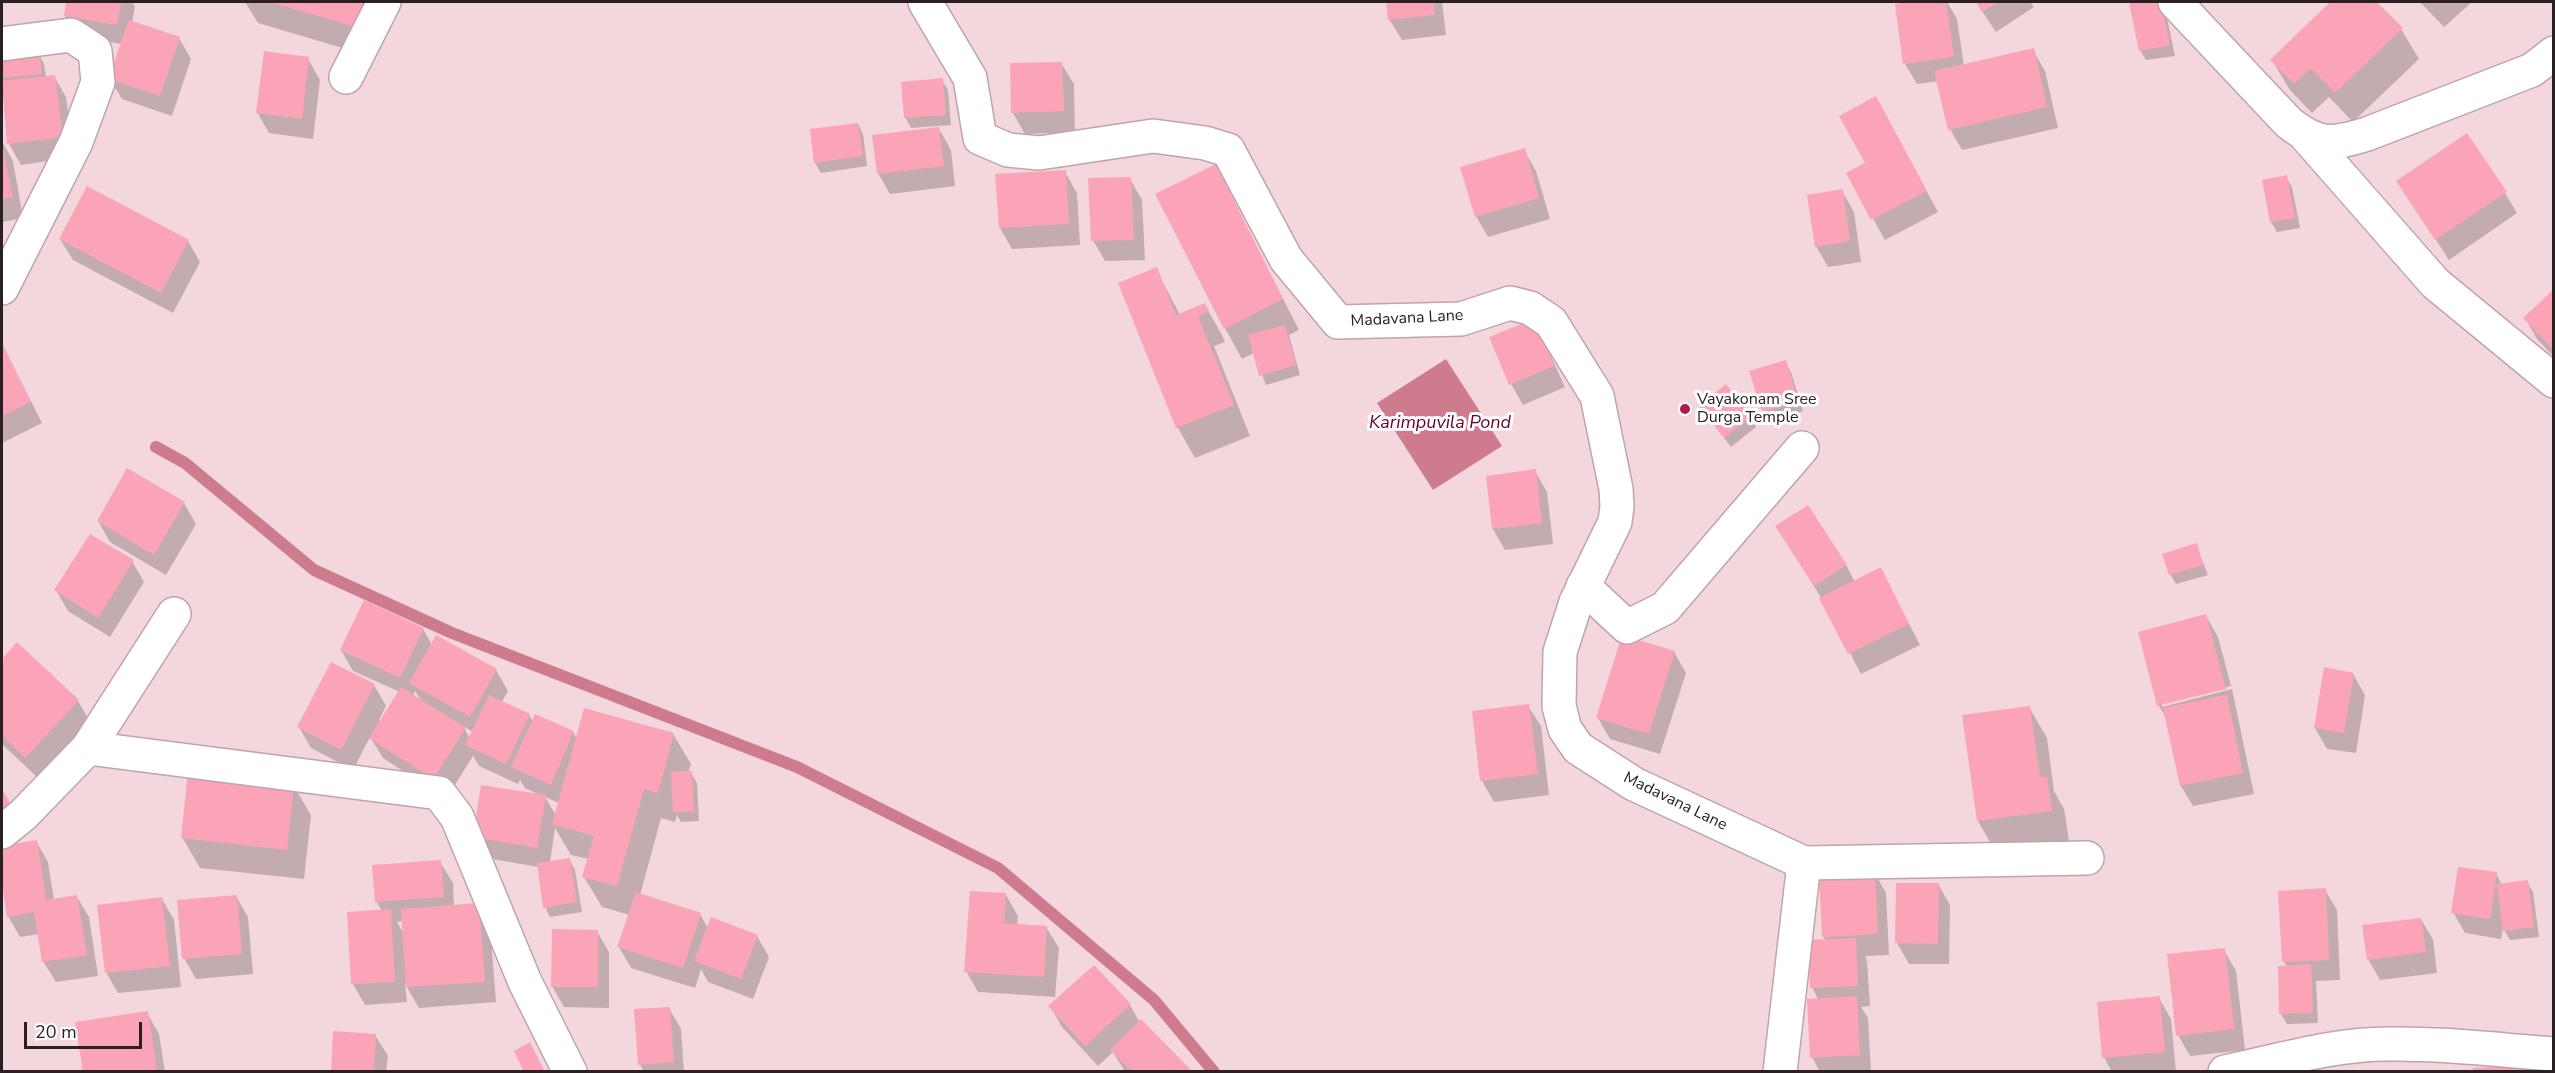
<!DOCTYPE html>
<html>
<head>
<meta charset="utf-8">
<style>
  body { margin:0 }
  #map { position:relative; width:2555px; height:1073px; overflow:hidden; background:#f3d7dc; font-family:"Nunito Sans",sans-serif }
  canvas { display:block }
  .frame { position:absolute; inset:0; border:3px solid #2a2022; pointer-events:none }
  .scale { position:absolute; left:24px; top:1022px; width:118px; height:27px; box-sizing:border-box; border:3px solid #2a2022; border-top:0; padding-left:8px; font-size:18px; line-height:21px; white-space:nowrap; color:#2a2022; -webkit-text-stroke:4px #fff; paint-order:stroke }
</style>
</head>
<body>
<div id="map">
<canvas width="2555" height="1073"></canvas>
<div class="frame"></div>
<div class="scale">20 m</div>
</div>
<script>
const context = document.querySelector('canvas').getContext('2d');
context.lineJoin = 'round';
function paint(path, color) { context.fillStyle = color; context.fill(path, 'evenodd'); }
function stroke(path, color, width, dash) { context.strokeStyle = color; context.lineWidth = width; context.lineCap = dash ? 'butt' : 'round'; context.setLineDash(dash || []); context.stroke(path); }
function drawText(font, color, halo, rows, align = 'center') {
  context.font = font + ' "Nunito Sans",sans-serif'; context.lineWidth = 6; context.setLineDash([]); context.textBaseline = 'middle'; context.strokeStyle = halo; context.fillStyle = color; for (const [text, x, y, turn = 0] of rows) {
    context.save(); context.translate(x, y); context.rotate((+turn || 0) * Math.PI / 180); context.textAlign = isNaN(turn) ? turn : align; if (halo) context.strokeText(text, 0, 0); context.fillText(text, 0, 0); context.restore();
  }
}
paint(new Path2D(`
  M1446 359 1502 446 1433 490 1377 403Z`), '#ce7b8e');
paint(new Path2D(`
  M67 2H132L135 7 132 22 179 38 191 59 172 116 122 99 110 79 122 44 77 37 65 16Z
  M245 2H387L373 57 258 23Z
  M1388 2H1442L1446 35 1402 40 1389 19Z
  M1920 2H1947L1957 19 1964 66 2033 50 2045 71 2058 128 1962 150 1950 129 1939 81 1917 84 1905 64 1896 5Z
  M1976 2H2030L2034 7 1996 32Z
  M2147 2H2161L2165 9 2175 56 2146 60 2140 50 2131 5Z
  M2333 2H2375L2401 29 2419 59 2353 122 2329 97 2312 113 2290 90 2272 60Z
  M2420 2H2472L2444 27Z
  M38 53 44 64 46 77 54 76 66 97 74 157 21 165 9 144 2 88V83H4L2 77V57Z
  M308 59 320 80 313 139 269 133 257 112Z
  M1061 63 1074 84 1075 132 1025 134 1013 113Z
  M942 80 948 90 951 125 911 128 905 117Z
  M1887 119 1938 212 1885 240 1848 174 1867 164Z
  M2 123 3 143 13 161 23 218 2 222Z
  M858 124 863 134 867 166 821 173 815 163 811 130Z
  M939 129 951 150 955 186 890 194 878 173Z
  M1524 150 1536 171 1550 219 1488 237 1476 216Z
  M1215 166 1299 330 1289 335 1300 375 1266 385 1254 353 1242 359 1225 328Z
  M1065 172 1077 193 1080 245 1012 249 1000 228Z
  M2286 177 2292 187 2300 228 2277 232 2271 222 2263 181Z
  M1130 179 1142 200 1145 260 1105 261 1093 240Z
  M2398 181 2505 193 2517 213 2449 260Z
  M1842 191 1854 212 1861 262 1828 267 1816 246Z
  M60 239 188 241 200 262 173 313 73 260Z
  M1156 269 1180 315 1205 305 1222 335 1225 342 1214 346 1250 436 1195 458 1178 428 1120 284Z
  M2554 291V357L2537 339 2525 318Z
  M1534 320 1565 387 1523 405 1511 384Z
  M2 344 42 423 2 443Z
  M1785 362 1791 372 1803 411 1769 422 1764 411Z
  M1701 407 1750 416 1756 427 1731 447Z
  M1535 471 1547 492 1553 544 1505 550 1493 529Z
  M184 503 196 524 166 575 110 542 98 521Z
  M1777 527 1846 565 1855 582 1881 569 1920 645 1861 674 1822 599Z
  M2196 545 2208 575 2176 584 2170 574Z
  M132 561 144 582 110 637 68 611 56 590Z
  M2206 616 2218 637 2231 686 2162 704V707L2232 689 2254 794 2193 806 2181 786 2168 721 2159 706 2140 633Z
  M423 629 432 645 496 670 508 691 501 703 529 715 533 722 573 732 577 739 673 734 691 764 688 773H691L697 783 699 821 681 822 677 815 675 822 661 818 640 895 700 914 708 928 757 936 769 957 753 999 708 982 701 969 695 988 631 968 619 947 630 915 602 907 584 877 589 859 571 855 555 828 550 862 569 859 575 870 582 912 550 917 545 907 539 867 486 858 474 837 540 795 525 788 520 780 518 784 479 766 473 756 446 799 383 758 370 737 353 770 311 748 299 727 374 685 386 706 379 720 381 721 400 692 353 671 341 650ZM415 691 422 702 413 696ZM463 726 473 732 470 739ZM545 797 559 803 556 815Z
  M17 644 78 701 90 722 38 778 2 744V661Z
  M1674 652 1686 673 1660 754 1610 739 1598 718Z
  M2353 674 2365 695 2356 753 2327 749 2315 728Z
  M1528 706 1541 726 1549 795 1494 802 1482 781 1474 712Z
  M2029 707 2047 738 2054 791 2064 809 2069 841 1995 851 1978 821Z
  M293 785 311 815 304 879 200 868 182 837Z
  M36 841 48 862 54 900 77 897 89 917 98 976 56 982 43 961 39 934 20 937 8 916 2 874V847Z
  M440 862 453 883 454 907 478 905 490 926 496 1002 419 1008 405 984 407 1002 365 1005 353 984 382 911 376 901ZM403 921 404 934 397 922Z
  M1874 872 1886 893 1889 955 1865 956 1867 961 1870 1006 1861 1007 1868 1018 1871 1072H1820L1812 1057 1818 999 1812 987 1826 941 1823 936Z
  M2496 874 2502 885 2527 882 2533 892 2539 937 2510 940 2503 928 2501 939 2465 933 2453 912Z
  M1897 884H1938L1950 905 1949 964H1909L1897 943Z
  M2325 890 2337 910 2340 980 2316 981 2318 1023 2287 1024 2281 1014 2287 967 2284 961Z
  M1006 895 1018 916 1017 926 1046 927 1059 948 1055 997 978 992 966 971Z
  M236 896 248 917 253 974 196 979 184 958Z
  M162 899 174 920 181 987 118 993 106 972Z
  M2421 919 2433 940 2437 973 2380 980 2368 959Z
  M597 931 609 952V1008L564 1007 552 986Z
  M2224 950 2236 971 2245 1050 2190 1056 2178 1035Z
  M1094 967 1130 1005 1140 1023 1191 1072H1125L1113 1052 1098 1066 1062 1027 1050 1006Z
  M2159 998 2171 1019 2176 1072H2112L2104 1057Z
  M669 1008 681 1029 684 1072H644L640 1064Z
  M147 1013 159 1034 165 1072H84Z
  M375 1035 388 1056 386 1072H333Z`), '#0003');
stroke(new Path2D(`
  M156 447 185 463 314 570 452 633 797 767 998 868 1154 1000 1214 1072`), '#ce7b8e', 12);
paint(new Path2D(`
  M66 2H121L117 25 64 16Z
  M270 2H363L356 27Z
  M1386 2H1433L1435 15 1388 20Z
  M1909 2H1946L1954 57 1903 64 1895 4Z
  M1976 2H1998L1982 12Z
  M2139 2H2161L2170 45 2139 51 2129 3Z
  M2330 2H2377L2403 28 2335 93 2311 68 2294 84 2270 60Z
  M129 20 180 37 160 96 108 79Z
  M2034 48 2047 107 1948 130 1934 71Z
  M264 51 309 57 302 119 256 113Z
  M39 52 42 74 2 78V55Z
  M1062 62 1064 111 1011 113 1010 63Z
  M55 75 63 137 7 144 2 81Z
  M943 78 946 115 904 118 901 82Z
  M1876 96 1927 191 1871 220 1846 173 1865 163 1839 116Z
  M858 123 863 156 814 163 810 129Z
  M939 127 944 166 877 174 872 135Z
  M2467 133 2507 192 2435 240 2396 181Z
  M2 145 13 197 2 199Z
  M1525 148 1539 198 1475 217 1460 167Z
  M1216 164 1283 299 1224 329 1155 194Z
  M1066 170 1069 224 999 228 995 174Z
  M2287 175 2295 218 2270 222 2262 180Z
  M1131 177 1134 240 1091 241 1088 178Z
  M87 186 189 240 161 293 59 239Z
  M1843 189 1850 241 1815 247 1807 195Z
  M1157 267 1176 315 1205 303 1209 311 1198 316 1234 405 1176 428 1118 283Z
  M2554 289V350L2523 318Z
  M1534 319 1554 366 1509 385 1489 337Z
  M1285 325 1296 365 1259 376 1248 335Z
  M2 343 31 402 2 416Z
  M1786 360 1798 401 1762 412 1749 371Z
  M1726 384 1751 416 1724 438 1699 406Z
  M127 468 185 502 154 555 97 521Z
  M1536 469 1542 523 1492 529 1486 476Z
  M1808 505 1847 565 1814 586 1775 526Z
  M90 534 134 560 98 618 54 590Z
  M2197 543 2203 565 2169 575 2162 554Z
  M1881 567 1909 624 1848 654 1819 598Z
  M364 600 424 628 400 678 340 650Z
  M2206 614 2226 689 2157 706 2138 632Z
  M436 635 497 669 470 717 409 683Z
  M1622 635 1675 651 1649 734 1596 718Z
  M17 642 79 700 25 758 2 735V659Z
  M331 662 375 684 341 750 297 727Z
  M2324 667 2354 673 2344 733 2314 728Z
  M401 687 466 728 433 779 369 738Z
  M489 695 530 714 506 764 465 745Z
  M2227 695 2243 773 2180 786 2163 708Z
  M1529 704 1538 774 1480 781 1472 711Z
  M2030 706 2040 777H2047L2052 811 1977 821 1962 715Z
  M584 708 674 733 658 793 644 789 617 886 582 877 594 836 552 824Z
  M535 714 574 731 551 785 511 767Z
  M692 771 694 811 673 812 671 772Z
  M188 772 294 784 287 850 181 838Z
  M481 785 546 795 537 848 473 837Z
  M2 789 13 808 2 815Z
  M37 840 46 900 77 895 87 955 42 962 34 912 7 917 2 884V846Z
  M570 858 577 902 543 908 537 863Z
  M441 860 444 897 375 902 372 865Z
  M2458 867 2497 872 2490 919 2451 913Z
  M1875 871 1878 934 1822 937 1819 874Z
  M2528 880 2534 927 2503 931 2497 884Z
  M1896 883H1939L1938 944 1895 943Z
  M2326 888 2329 960 2282 962 2278 891Z
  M970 891 1006 893 1004 923 1047 926 1044 977 964 972Z
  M636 892 701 913 683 968 617 947Z
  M237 895 242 954 182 959 177 900Z
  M162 897 170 966 105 973 97 905Z
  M479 903 485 982 406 987 401 909Z
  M391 909 395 982 351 984 347 912Z
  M711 917 758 935 741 979 694 961Z
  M2421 918 2426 952 2367 960 2362 925Z
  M552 929 598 930V987H551Z
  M1856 938 1858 986 1810 988 1808 940Z
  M2225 948 2234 1029 2176 1036 2167 954Z
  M2311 964 2313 1013 2279 1014 2278 966Z
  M1094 965 1131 1004 1085 1046 1048 1006Z
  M1857 996 1860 1055 1810 1058 1807 999Z
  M2160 996 2165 1052 2102 1058 2097 1002Z
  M670 1007 674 1062 638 1065 634 1009Z
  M148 1011 157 1071 83 1072 75 1022Z
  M1141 1019 1193 1072H1132L1110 1050Z
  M333 1031 376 1034 374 1072H331Z
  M530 1042 545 1072H524L514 1051Z
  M2526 1065V1072H2473V1068Z`), '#fba4b7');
const minor = new Path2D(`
  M925 2 970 78 980 138 1008 150 1039 153 1153 136 1205 143 1228 150 1286 259 1338 322 1461 319 1510 303 1530 308 1551 322 1597 396 1616 489 1617 506 1615 522 1576 602 1560 652 1559 706 1565 729 1578 748 1634 784 1804 863 1780 1072
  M2175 2 2289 123C2319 146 2332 145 2367 134L2532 70 2554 53
  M2 44 71 35 95 51 98 82 76 142 2 288
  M346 77 384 2
  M2306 136 2435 283 2554 381
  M1583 586 1627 627 1665 608 1802 448
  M88 748 439 793 457 817 525 982 570 1072
  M2 832 23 815 88 748 174 614
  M1804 863 2087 858
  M2225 1072C2278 1061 2333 1044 2388 1044 2443 1043 2498 1050 2554 1054`);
stroke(minor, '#bfa4a9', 36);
stroke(minor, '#fff', 33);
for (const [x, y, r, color] of [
  [1685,409,6,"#ab1a51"]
]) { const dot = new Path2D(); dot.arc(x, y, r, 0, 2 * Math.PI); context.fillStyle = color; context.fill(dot); stroke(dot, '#fff', 2); }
drawText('16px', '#2a2022', '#fff', [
  ["Madavana Lane",1407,319,-3],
  ["Madavana Lane",1675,802,26]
]);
drawText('16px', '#2a2022', '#fff', [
  ["Vayakonam Sree",1697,400],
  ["Durga Temple",1697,418]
], 'left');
drawText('italic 18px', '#69002c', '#fff', [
  ["Karimpuvila Pond",1440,424]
]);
</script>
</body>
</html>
